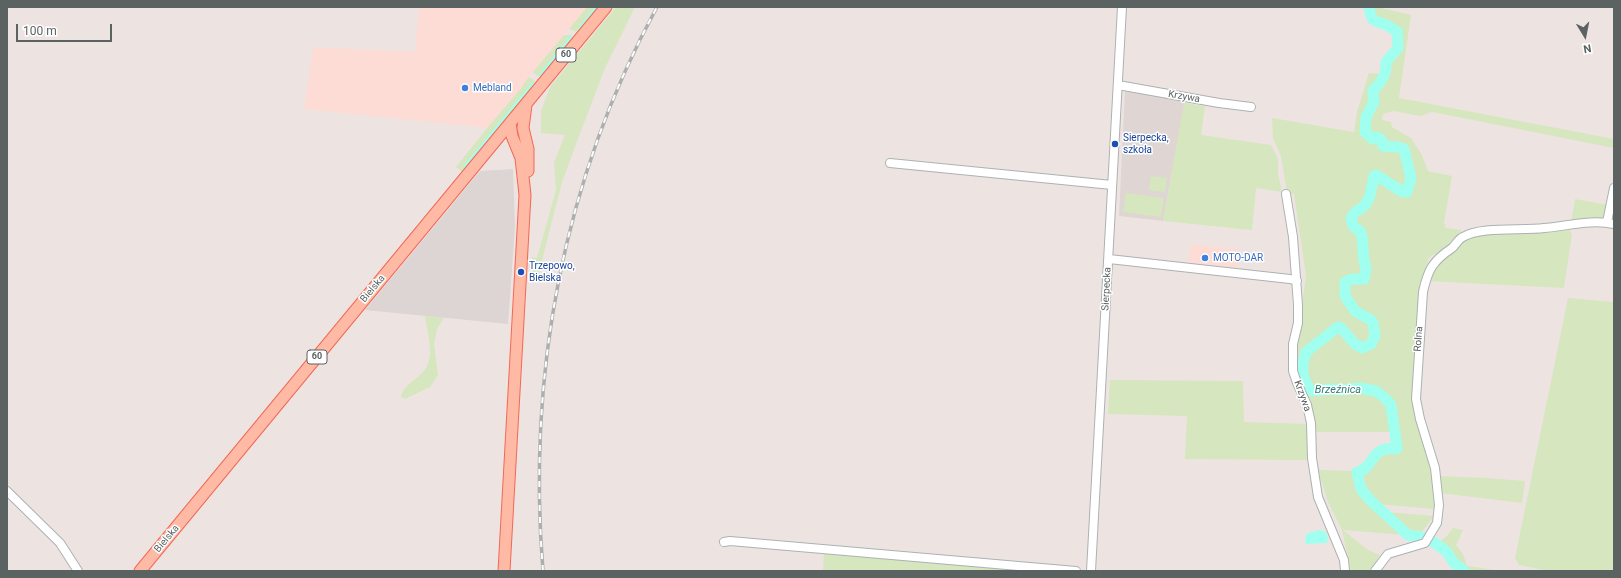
<!DOCTYPE html>
<html>
<head>
<meta charset="utf-8">
<style>
  body { margin:0 }
  #map { position:relative; width:1621px; height:578px; overflow:hidden; background:#ede4e2; font-family:Roboto,sans-serif }
  canvas { display:block }
  .frame { position:absolute; inset:0; border:8px solid #5a6362; pointer-events:none }
  .north { position:absolute; left:1565px; top:16px; width:40px; height:40px; -webkit-text-stroke:3px #fff; paint-order:stroke; rotate:170deg; font-size:11px; font-weight:700; line-height:16px; text-align:center; color:#5a6362 }
  .north::after { content:''; display:block; margin:auto; width:14px; height:18px; background:#5a6362; clip-path:polygon(50% 0,100% 100%,50% 72%,0 100%) }
  .scale { position:absolute; left:16px; top:24px; width:96px; height:18px; box-sizing:border-box; border:2px solid #5a6362; border-top:0; padding-left:5px; font-size:12px; line-height:14px; white-space:nowrap; color:#5a6362; -webkit-text-stroke:3px #fff; paint-order:stroke }
</style>
</head>
<body>
<div id="map">
<canvas width="1621" height="578"></canvas>
<div class="frame"></div>
<div class="north">N</div>
<div class="scale">100 m</div>
</div>
<script>
const context = document.querySelector('canvas').getContext('2d');
context.lineJoin = 'round';
function paint(path, color) { context.fillStyle = color; context.fill(path, 'evenodd'); }
function stroke(path, color, width, dash) { context.strokeStyle = color; context.lineWidth = width; context.lineCap = dash ? 'butt' : 'round'; context.setLineDash(dash || []); context.stroke(path); }
function drawText(font, color, halo, rows, align = 'center') {
  context.font = font + ' Roboto,sans-serif'; context.lineWidth = 3; context.setLineDash([]); context.textBaseline = 'middle'; context.strokeStyle = halo; context.fillStyle = color; for (const [text, x, y, turn = 0] of rows) {
    context.save(); context.translate(x, y); context.rotate((+turn || 0) * Math.PI / 180); context.textAlign = isNaN(turn) ? turn : align; if (halo) context.strokeText(text, 0, 0); context.fillText(text, 0, 0); context.restore();
  }
}
paint(new Path2D(`
  M419 7H587L523 84V86L487 128 304 109 313 47 415 52Z
  M1191 244 1240 249 1239 267 1188 263Z`), '#fedcd6');
paint(new Path2D(`
  M513 169 515 226 508 324 365 310 480 171Z`), '#dcd5d4');
paint(new Path2D(`
  M1125 91 1185 101 1163 221 1119 216Z`), '#dfd5d3');
paint(new Path2D(`
  M587 7H600L580 33 569 29Z
  M616 7H635L605 68 579 136 562 182 538 276 531 275 532 257 537 258 556 190 554 163 565 135 541 133V111L550 87Z
  M1371 7H1380L1381 8 1411 15 1399 98 1614 139V148L1432 112 1420 116 1394 111 1383 114 1382 120 1391 122 1392 127 1411 138 1422 155 1428 171 1452 176 1444 223 1446 228 1462 230 1445 251 1432 255 1429 258 1422 282 1415 382 1433 476 1435 509 1376 504 1362 488 1359 473C1371 472 1371 460 1380 453 1386 449 1393 452 1399 449L1397 443 1398 431 1394 417 1393 403 1386 396 1376 390 1360 387 1341 389 1333 387 1312 389C1300 376 1304 368 1308 352L1338 328H1340L1352 344 1362 349 1371 345 1376 336 1374 323 1370 318 1356 310 1346 296 1347 282 1365 280C1367 273 1366 239 1363 233 1360 228 1351 226 1352 219 1353 211 1366 209 1369 202 1373 195 1373 185 1375 177L1376 176 1405 193 1409 192C1414 175 1412 164 1405 147 1399 144 1392 146 1385 145L1382 139 1377 136 1373 137 1366 132 1368 118 1375 102 1374 90C1382 83 1389 74 1387 63 1395 53 1402 43 1398 30L1394 29 1390 25 1374 20 1372 16Z
  M564 35H571L574 38 542 77 538 76 533 72Z
  M1369 73 1383 74 1381 81 1372 89C1372 93 1374 99 1373 102 1371 107 1366 111 1364 116 1362 127 1363 141 1377 139L1383 148 1391 150 1401 148 1404 150 1410 176 1407 189 1405 191 1375 173 1373 174 1363 205 1351 212 1350 218 1353 229 1359 232 1361 235 1363 260 1365 267 1363 278H1352L1343 283V296L1354 312 1370 320 1372 323 1373 335 1370 342 1363 346 1360 345 1341 326 1338 325 1304 352C1296 366 1302 382 1311 394L1326 391 1342 392 1360 390 1373 393 1387 401 1390 407 1394 432H1314L1298 382 1294 350 1299 329 1306 275 1294 194 1287 193 1281 156 1273 138 1272 118 1354 132 1357 112Z
  M529 77 535 81V85L463 172 456 167 487 128 523 86V84Z
  M1184 103 1205 106 1201 135 1271 145 1278 159V174L1282 192 1256 188 1252 230 1163 221Z
  M1151 176 1167 178 1165 192 1149 190Z
  M1126 193 1164 198 1161 217 1123 212Z
  M1575 199 1608 205 1606 218 1602 222 1571 223Z
  M1569 229 1572 234 1564 288 1427 281 1430 272 1463 238 1478 233H1522Z
  M1568 298 1614 302V571H1549L1519 565 1515 558Z
  M425 316 444 318 437 329 434 344 438 375 430 387 405 399 401 397C404 382 421 379 427 366 434 352 427 331 425 316Z
  M1110 380 1243 381 1244 422 1309 424 1310 446 1307 460 1185 459 1187 416 1108 414Z
  M1318 470 1356 471 1360 490 1371 503 1405 535 1343 530 1368 550 1380 555 1370 571H1351L1342 530 1328 502Z
  M1437 476 1486 478 1525 481 1522 503 1440 493Z
  M1386 512 1434 516 1421 533 1410 534 1402 525H1399Z
  M1453 528 1463 530 1456 545 1463 554 1467 566 1502 571H1467L1461 565 1456 563 1449 552 1438 542 1447 536Z
  M824 552 1031 571H823Z`), '#d6e6be');
paint(new Path2D(`
  M1320 530 1326 532 1328 537 1327 543 1306 544 1305 537 1308 533Z`), '#a0ffee');
stroke(new Path2D(`
  M578 30 596 7
  M540 75 571 37
  M464 167 533 83`), '#a0ffee', 2);
stroke(new Path2D(`
  M1369 7C1372 25 1374 19 1388 26 1392 28 1393 30 1397 31L1398 48 1386 62C1387 74 1382 82 1373 90L1374 102 1366 117 1365 132 1373 139 1376 137 1381 139 1383 146C1390 147 1399 146 1404 149L1411 178 1407 192 1401 191 1376 175 1374 176C1372 185 1371 199 1364 206 1358 212 1354 210 1351 219L1354 227 1360 231 1362 236 1364 260 1366 268 1364 279H1352L1345 282V296L1355 311 1371 320 1373 323 1375 336 1371 344 1362 348 1355 344 1341 328 1338 327 1306 352C1301 368 1301 378 1311 391L1333 389 1341 390 1360 388 1376 391 1386 399 1391 405 1397 448 1395 449C1393 449 1389 448 1386 449 1372 451 1371 470 1357 472L1361 489 1370 500 1408 535 1426 538 1435 543 1447 552 1453 562 1464 571`), '#a0ffee', 11);
const minor = new Path2D(`
  M1118 85 1219 103 1251 107
  M890 163 1112 185
  M1286 194 1293 237 1298 305V323L1293 344V371L1297 383 1307 405 1311 423 1312 458 1318 497 1344 560 1345 571
  M1607 222 1614 188
  M1109 259 1290 279 1297 281
  M7 491 60 543 78 571
  M724 542 730 541 1076 571
  M1091 571 1122 7
  M1375 571 1388 554 1425 543 1437 523 1439 505 1435 468 1420 419 1416 399 1423 292C1428 269 1433 261 1452 248 1456 245 1458 239 1463 237 1480 226 1523 231 1544 228 1567 226 1592 219 1614 224`);
const major = new Path2D(`
  M526 105 523 128 528 149V171
  M140 571 606 7
  M504 571 525 195 521 158 512 136 510 123`);
stroke(minor, '#abb2b3', 10);
stroke(major, '#f36756', 13);
stroke(minor, '#fff', 8);
stroke(major, '#ffbaa5', 11);
const rail = new Path2D(`
  M543 571C527 375 563 180 657 7`);
stroke(rail, '#adafae', 3.5);
stroke(rail, '#fff', 2, [6]);
for (const [x, y, r, color] of [
  [465,88,4,"#3f7fe0"],
  [1115,144,4,"#1a4fb4"],
  [1205,258,4,"#3f7fe0"],
  [521,272,4,"#1a4fb4"]
]) { const dot = new Path2D(); dot.arc(x, y, r, 0, 2 * Math.PI); context.fillStyle = color; context.fill(dot); stroke(dot, '#fff', 1.5); }
for (const [x, y, w] of [
  [566,55,20],
  [317,357,20]
]) { const box = new Path2D(); box.roundRect(x - w / 2, y - 7, w, 14, 3); context.fillStyle = '#fff'; context.fill(box); stroke(box, '#5a6362', 1); }
drawText('bold 9px', '#5a6362', null, [
  ["60",566,55],
  ["60",317,357]
]);
drawText('10px', '#366cbe', '#fff', [
  ["Mebland",473,88],
  ["MOTO-DAR",1213,258]
], 'left');
drawText('10px', '#5a6362', '#fff', [
  ["Krzywa",1184,97,10],
  ["Bielska",373,289,-50],
  ["Sierpecka",1107,289,-87],
  ["Rolna",1419,339,-86],
  ["Krzywa",1302,396,70],
  ["Bielska",167,539,-50]
]);
drawText('10px', '#164399', '#fff', [
  ["Sierpecka,",1123,138],
  ["szkoła",1123,150],
  ["Trzepowo,",529,266],
  ["Bielska",529,278]
], 'left');
drawText('italic 11px', '#2e7c75', '#fff', [
  ["Brzeźnica",1338,390]
]);
</script>
</body>
</html>
